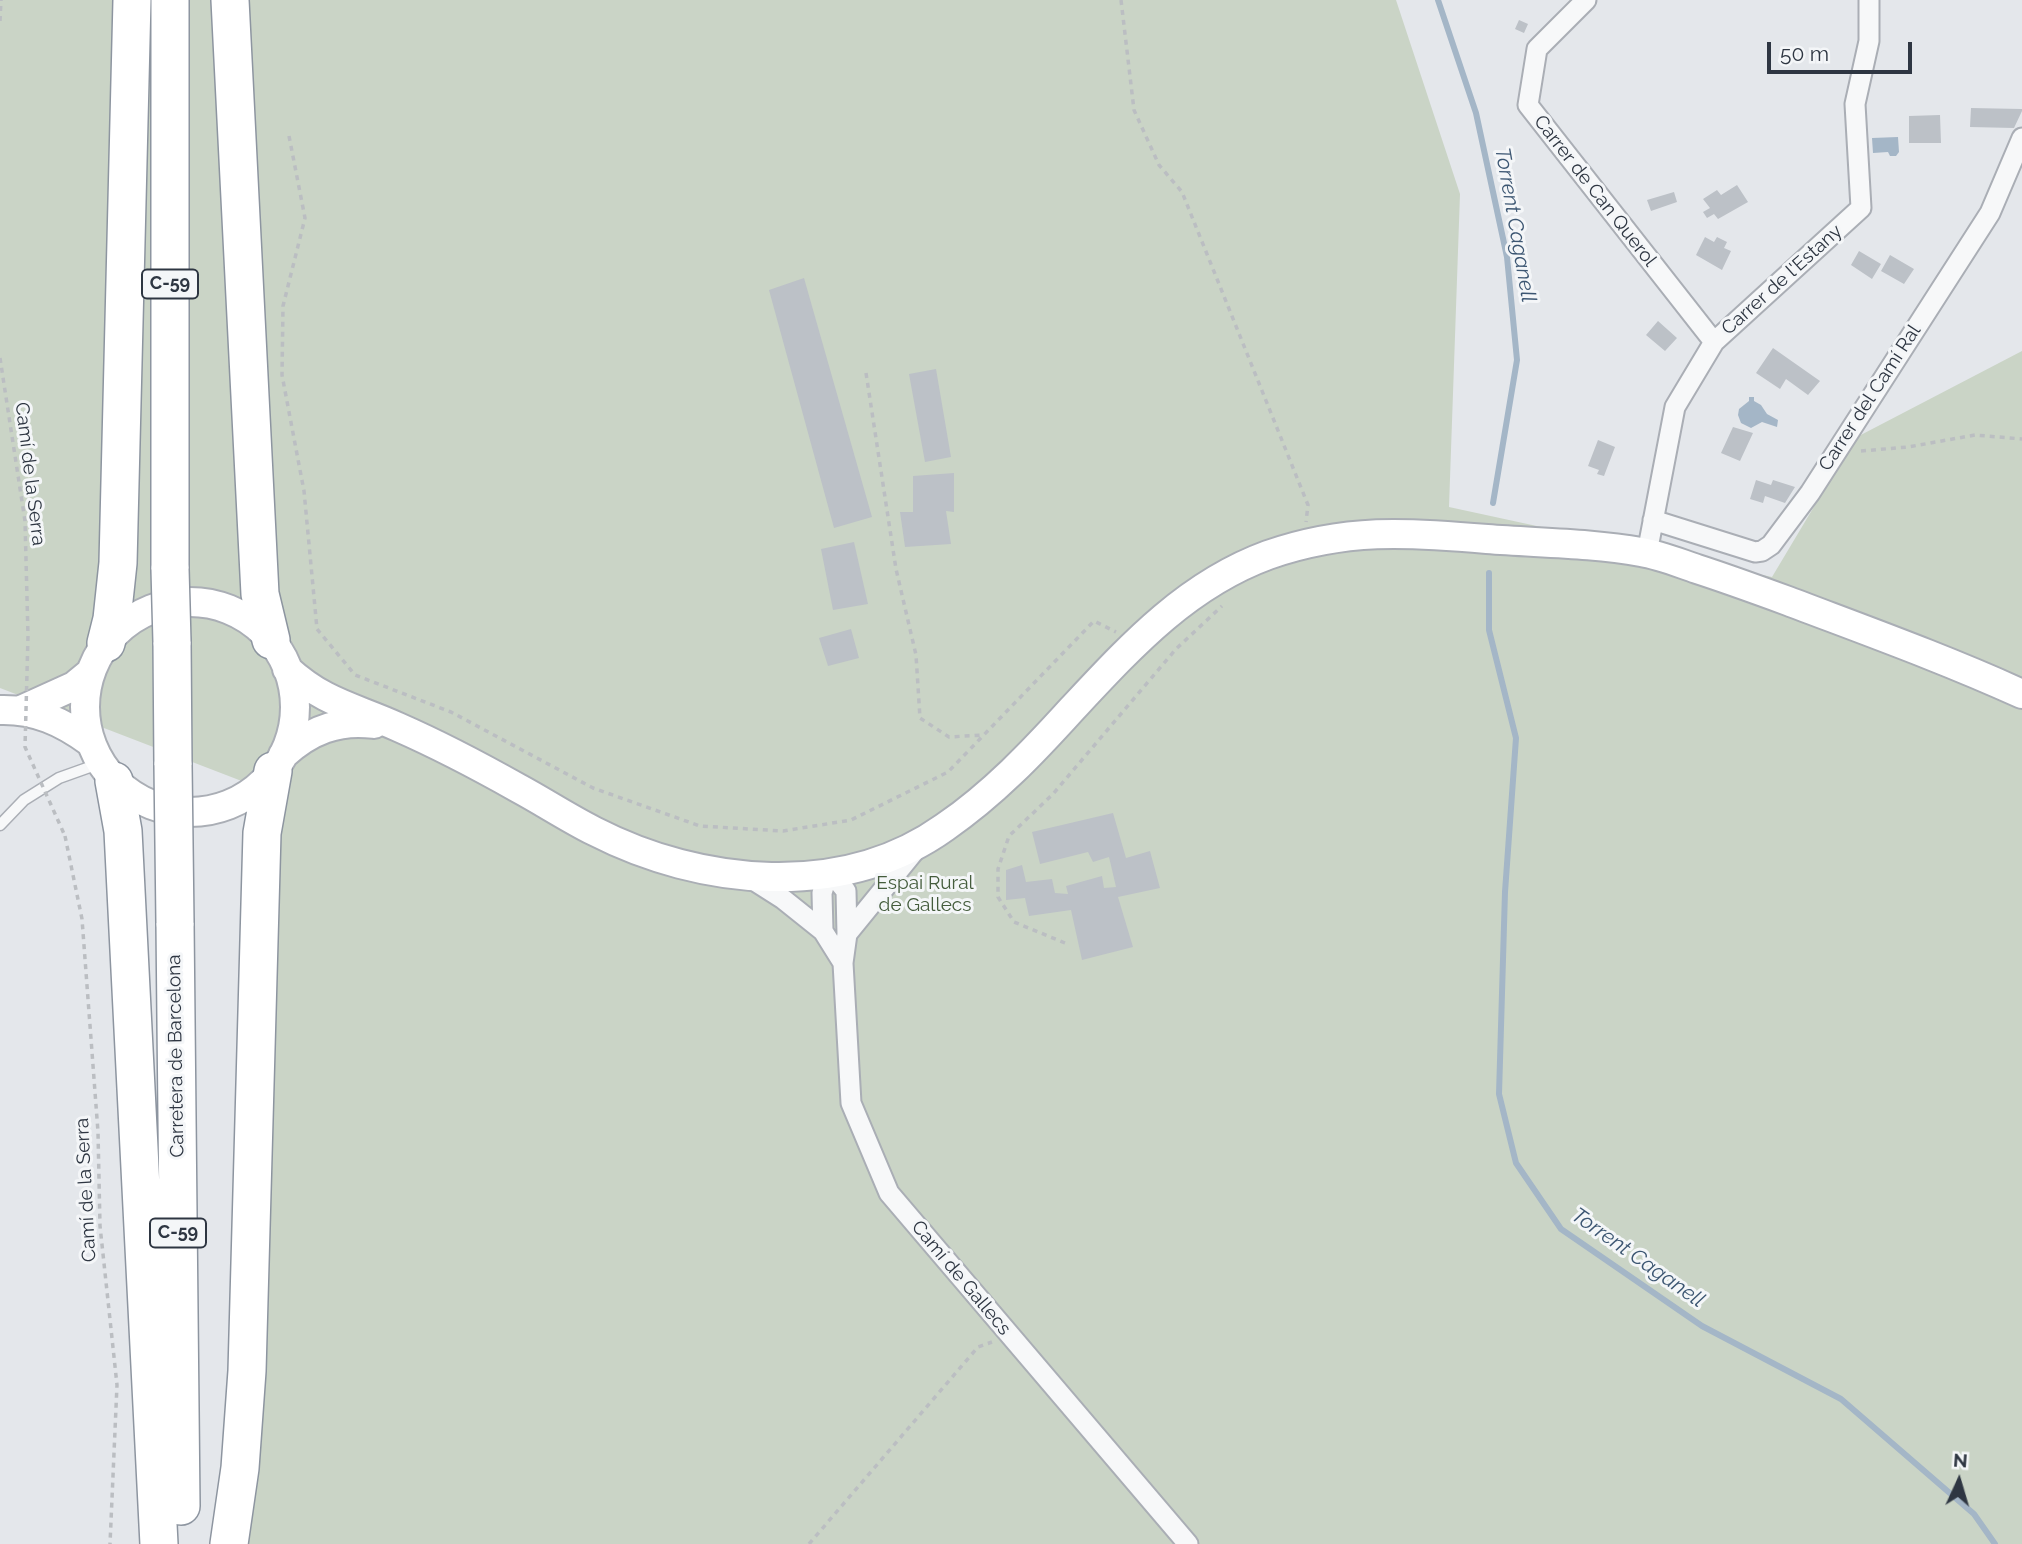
<!DOCTYPE html>
<html>
<head>
<meta charset="utf-8">
<style>
  body { margin:0 }
  #map { position:relative; width:2022px; height:1544px; overflow:hidden; background:#e4e7eb; font-family:Raleway,sans-serif }
  canvas { display:block }
  .north { position:absolute; left:1924px; top:1446px; width:70px; height:70px; -webkit-text-stroke:5px #f4f6f8; paint-order:stroke; rotate:4deg; font-size:19px; font-weight:700; line-height:28px; text-align:center; color:#2e3642 }
  .north::after { content:''; display:block; margin:auto; width:24px; height:32px; background:#2e3642; clip-path:polygon(50% 0,100% 100%,50% 72%,0 100%) }
  .scale { position:absolute; left:1767px; top:42px; width:145px; height:32px; box-sizing:border-box; border:4px solid #2e3642; border-top:0; padding-left:9px; font-size:21px; line-height:24px; white-space:nowrap; color:#2e3642; -webkit-text-stroke:5px #f4f6f8; paint-order:stroke }
</style>
</head>
<body>
<div id="map">
<canvas width="2022" height="1544"></canvas>
<div class="north">N</div>
<div class="scale">50 m</div>
</div>
<script>
const context = document.querySelector('canvas').getContext('2d');
context.lineJoin = 'round';
function paint(path, color) { context.fillStyle = color; context.fill(path, 'evenodd'); }
function stroke(path, color, width, dash) { context.strokeStyle = color; context.lineWidth = width; context.lineCap = dash ? 'butt' : 'round'; context.setLineDash(dash || []); context.stroke(path); }
function drawText(font, color, halo, rows, align = 'center') {
  context.font = font + ' Raleway,sans-serif'; context.lineWidth = 6; context.setLineDash([]); context.textBaseline = 'middle'; context.strokeStyle = halo; context.fillStyle = color; for (const [text, x, y, turn = 0] of rows) {
    context.save(); context.translate(x, y); context.rotate((+turn || 0) * Math.PI / 180); context.textAlign = isNaN(turn) ? turn : align; if (halo) context.strokeText(text, 0, 0); context.fillText(text, 0, 0); context.restore();
  }
}
paint(new Path2D(`
  M0 0H1396L1460 194 1449 507 1772 577 1855 438 2022 351V1544H236L278 795 0 688Z`), '#cad4c6');
paint(new Path2D(`
  M1898 137 1899 152 1896 156H1890L1888 152 1873 153 1872 138Z
  M1749 397H1754V401L1761 405 1767 414 1778 420 1777 427 1762 422 1751 428 1741 423 1738 415 1739 409 1749 401Z`), '#a4b6c7');
stroke(new Path2D(`
  M1438 0 1476 113 1507 257 1517 360 1493 503
  M1489 573V630L1516 738 1505 892 1499 1094 1516 1163 1561 1229 1702 1326 1841 1399 1974 1514 1995 1544`), '#a4b6c7', 6);
paint(new Path2D(`
  M1519 20 1528 24 1524 33 1515 29Z
  M1971 108 2022 109V111L2014 128 1970 127Z
  M1940 115 1941 143H1909V116Z
  M1737 185 1748 202 1718 219 1714 214 1707 218 1703 212 1710 208 1703 199 1717 190 1721 195Z
  M1674 192 1677 202 1651 211 1647 200Z
  M1705 237 1714 242 1717 237 1727 242 1724 248 1731 251 1722 270 1696 255Z
  M1859 251 1881 264 1872 279 1851 265Z
  M1890 255 1914 269 1904 284 1881 271Z
  M804 278 872 517 834 528 769 290Z
  M1658 321 1677 338 1665 351 1646 335Z
  M1773 348 1820 381 1808 395 1786 379 1780 389 1756 373Z
  M936 369 951 457 925 462 909 374Z
  M1733 427 1753 433 1740 461 1721 453Z
  M1598 440 1615 447 1604 476 1597 474 1599 470 1588 466Z
  M954 473V512L946 511 951 544 905 547 900 512H913V476Z
  M1756 480 1771 485 1773 480 1795 487 1785 503 1765 496 1763 503 1750 499Z
  M854 542 868 604 833 610 821 549Z
  M851 629 859 658 828 666 819 638Z
  M1113 813 1126 858 1150 851 1160 888 1118 897 1133 947 1082 960 1071 910 1029 916 1025 898 1006 900V870L1022 865 1026 882 1052 879 1055 893 1068 894 1066 886 1102 876 1104 888 1116 887 1109 857 1093 862 1088 852 1040 864 1032 832Z`), '#bcc1c7');
const lane = new Path2D(`
  M0 825 24 800 59 778 101 763`);
const street = new Path2D(`
  M1586 0 1537 49 1528 105 1714 342
  M1653 520 1755 552 1762 551 1771 545 1810 493 1990 213 2022 138
  M1647 553 1675 407 1714 342 1861 208 1855 104 1869 41V0
  M750 878 783 899 823 931 843 963
  M823 931 822 893 828 874 837 880 846 891 847 934 843 963 851 1103 889 1193 1188 1544
  M847 934 917 848`);
const secondary = new Path2D(`
  M85 707a105 105 0 1 1 210 0a105 105 0 1 1-210 0Z
  M287 669C324 703 354 707 398 727 439 745 479 766 518 788 544 802 568 818 594 831 701 886 843 900 945 827 993 794 1033 752 1072 709 1130 647 1186 585 1268 555 1345 528 1408 532 1487 539 1539 543 1591 543 1641 552 1660 555 1679 563 1697 569 1728 579 1758 590 1788 601 1867 631 1945 659 2022 694
  M0 710C35 709 63 722 90 742
  M21 710 74 686 91 672
  M283 755C309 731 338 719 374 724`);
const highway = new Path2D(`
  M170 0V569
  M230 0 260 594 271 640
  M172 642 173 765
  M106 643 112 619 118 563 132 0
  M114 781 123 831 159 1544
  M175 923 181 1506
  M229 1544 240 1468 247 1371 262 833 273 771`);
stroke(lane, '#aaaeb5', 13);
stroke(street, '#aaaeb5', 23);
stroke(secondary, '#aaaeb5', 32);
stroke(highway, '#8d95a0', 40);
stroke(new Path2D(`
  M1121 0 1134 110 1159 165 1182 192 1308 505 1306 522
  M0 21 1 0
  M289 136 305 218 283 306 282 375 304 491 317 629 355 675 451 712 593 788 700 826 783 831 851 820 948 772 1094 621 1116 632
  M0 358 25 521 28 636
  M866 373 896 569 916 655 920 718 949 737 983 735
  M1861 451 1908 447 1975 435 2022 439
  M65 836 82 919 98 1132 100 1226 117 1385 110 1544
  M1065 943 1014 922 998 897V869L1009 836 1053 794 1176 649 1222 606
  M809 1544 978 1347 992 1342`), '#bbbec2', 3.5, [5, 5]);
stroke(lane, '#f7f8f9', 10);
stroke(street, '#f7f8f9', 19);
stroke(secondary, '#fff', 28);
stroke(highway, '#fff', 37);
const highwayBridge = new Path2D(`
  M170 569 172 642
  M173 765 175 923`);
stroke(highwayBridge, '#8d95a0', 40, []);
stroke(new Path2D(`
  M28 636 25 747 65 836`), '#bbbec2', 3.5, [5, 5]);
stroke(highwayBridge, '#fff', 37);
for (const [x, y, w] of [
  [170,284,56],
  [178,1233,56]
]) { const box = new Path2D(); box.roundRect(x - w / 2, y - 14.5, w, 29, 5); context.fillStyle = '#f4f6f8'; context.fill(box); stroke(box, '#2e3642', 2); }
drawText('bold 18px', '#2e3642', null, [
  ["C-59",170,284],
  ["C-59",178,1233]
]);
drawText('19px', '#2e3642', '#f4f6f8', [
  ["Carrer de Can Querol",1595,191,52],
  ["Carrer de l'Estany",1782,280,-42],
  ["Carrer del Camí Ral",1870,398,-57],
  ["Camí de la Serra",30,474,83],
  ["Carretera de Barcelona",176,1056,-91],
  ["Camí de la Serra",86,1190,-93],
  ["Camí de Gallecs",961,1278,50]
]);
drawText('19px', '#445c3c', '#f4f6f8', [
  ["Espai Rural",925,883],
  ["de Gallecs",925,905]
]);
drawText('italic 21px', '#3c5672', '#f4f6f8', [
  ["Torrent Caganell",1515,225,80],
  ["Torrent Caganell",1638,1258,35]
]);
</script>
</body>
</html>
